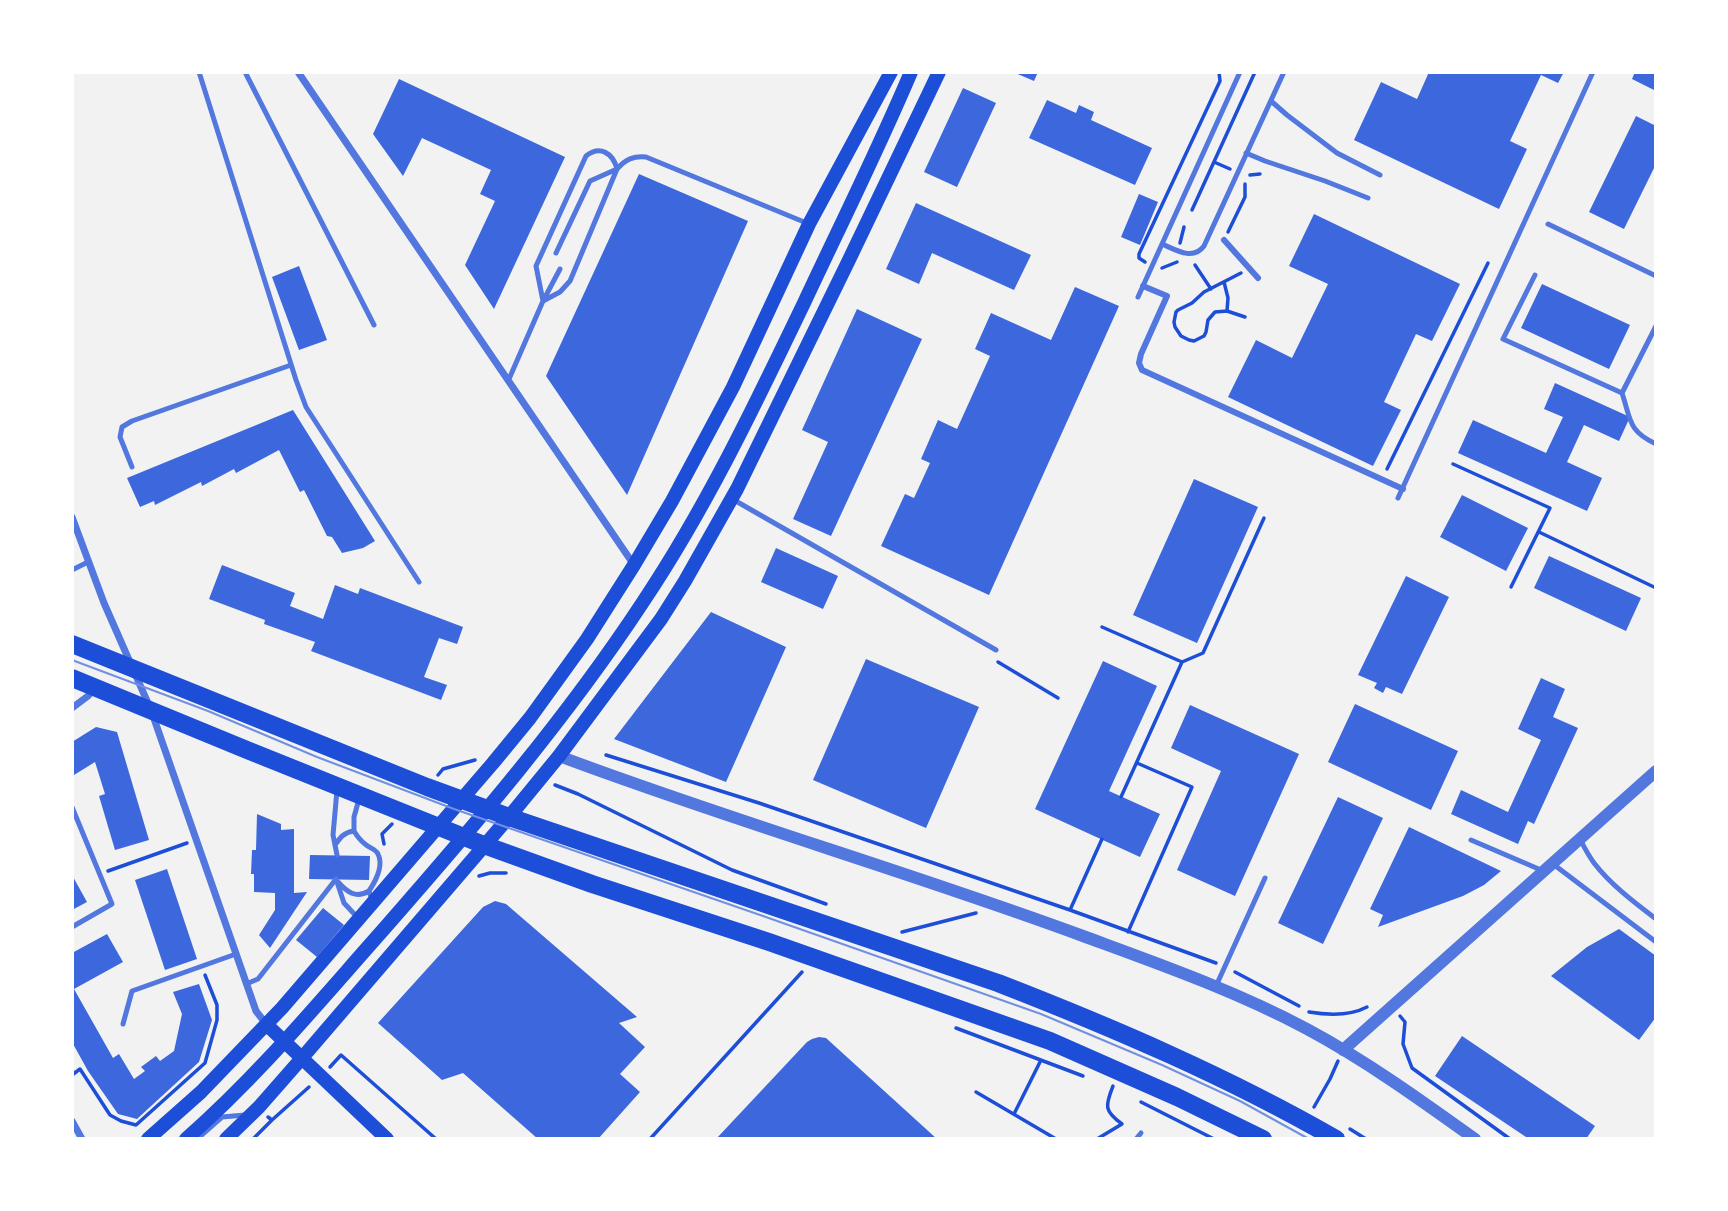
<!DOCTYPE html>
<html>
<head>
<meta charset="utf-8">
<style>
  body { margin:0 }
  #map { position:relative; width:1728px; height:1211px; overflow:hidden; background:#f2f2f2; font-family:Barlow,sans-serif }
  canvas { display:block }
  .frame { position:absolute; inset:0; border:74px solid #fff; pointer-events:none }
</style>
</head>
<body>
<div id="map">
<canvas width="1728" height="1211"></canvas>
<div class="frame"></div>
</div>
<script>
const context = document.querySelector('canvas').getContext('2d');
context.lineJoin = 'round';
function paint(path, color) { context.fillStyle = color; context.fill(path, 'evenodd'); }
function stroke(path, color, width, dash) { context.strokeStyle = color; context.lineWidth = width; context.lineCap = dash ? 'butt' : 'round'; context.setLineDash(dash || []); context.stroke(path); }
paint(new Path2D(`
  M1013 72H1038L1034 81Z
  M1429 72H1564L1558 83 1541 75 1510 141 1527 149 1499 209 1354 140 1381 82 1417 99Z
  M1635 72H1656V91L1632 79Z
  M399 79 565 157 494 309 465 265 495 201 480 194 491 170 422 138 403 176 373 134Z
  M963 88 996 103 957 187 924 172Z
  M1047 100 1076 113 1079 105 1094 112 1091 120 1152 148 1135 185 1029 138Z
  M1636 116 1656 126V164L1624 229 1589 212Z
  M639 174 748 221 627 495 546 376Z
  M1139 194 1158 202 1140 245 1121 237Z
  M916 203 1031 255 1014 290 932 253 919 284 886 269Z
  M1314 214 1460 284 1432 341 1416 334 1384 402 1401 410 1373 466 1228 397 1256 340 1292 358 1328 284 1289 266Z
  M299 266 327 340 299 350 272 277Z
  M1542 284 1630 325 1609 369 1521 328Z
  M1075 287 1119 306 989 595 881 546 905 494 914 498 930 463 921 459 938 420 957 429 990 356 975 349 991 313 1051 340Z
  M857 309 922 339 831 536 793 519 828 442 802 430Z
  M1555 383 1630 417 1619 441 1584 425 1567 462 1602 478 1587 511 1458 453 1473 420 1546 453 1563 417 1544 409Z
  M293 410 375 541 363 548 342 553 332 537 327 536 304 490 300 492 279 450 236 473 234 469 202 486 201 482 155 505 154 501 140 507 127 478Z
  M1194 479 1258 507 1197 643 1133 615Z
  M1462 495 1528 528 1506 571 1440 537Z
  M776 548 838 576 823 609 761 582Z
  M1549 556 1641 598 1626 631 1534 588Z
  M222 565 295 593 290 606 323 619 335 585 358 594 360 588 463 627 457 644 439 638 424 677 447 685 441 700 311 651 315 642 264 624 265 620 209 599Z
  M1406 576 1449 597 1402 694 1386 687 1383 693 1374 688 1377 683 1358 675Z
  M711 612 786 647 726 782 614 739Z
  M866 659 979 707 926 828 813 780Z
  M1103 661 1157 686 1109 791 1160 814 1140 857 1035 809Z
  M1541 678 1565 689 1553 717 1578 728 1534 824 1528 821 1518 844 1451 814 1461 790 1508 812 1541 740 1518 729Z
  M1355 704 1458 751 1431 810 1328 762Z
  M1190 705 1299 754 1235 896 1177 870 1221 771 1171 748Z
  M96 727 117 732 149 840 115 850 99 796 105 794 95 762 74 775 72 770V742Z
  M1338 797 1383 818 1323 944 1278 923Z
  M257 814 281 824V830L294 829V893L307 892 270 948 259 935 275 910V893L254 892V874H251L252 850H256Z
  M1409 827 1501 871 1484 885 1463 896 1378 927 1383 915 1370 909Z
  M310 855 370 856 369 880 309 879Z
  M167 869 197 959 165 970 135 880Z
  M72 875 87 902 72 910Z
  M495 901 506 904 637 1017 619 1023 645 1047 620 1074 640 1092 598 1139H538L463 1073 442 1080 378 1023 483 907Z
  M323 908 344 925 317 957 296 940Z
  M1619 929 1656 956V1017L1639 1040 1551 976 1587 947Z
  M107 934 123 962 74 989 113 1058 119 1054 134 1079 145 1071 141 1067 156 1056 160 1061 174 1051 182 1014 173 992 199 984 212 1020 199 1062 137 1119 118 1114 88 1071 72 1042V953Z
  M1462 1036 1595 1126 1586 1139H1529L1435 1076Z
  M819 1037 826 1038 937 1139H716L807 1042 812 1039Z`), '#3d67dc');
stroke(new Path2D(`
  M1214 162 1230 169
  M1250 175 1260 174
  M1192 210 1255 72
  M1228 232 1245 197V184
  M1180 243 1184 227
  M1145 262 1139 258V254L1220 81 1219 72
  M1195 265 1211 289
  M1162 268 1177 262
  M1241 273 1204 292 1192 303 1178 310 1176 312 1174 322 1175 327 1181 336 1189 340 1194 341 1204 336 1206 332 1208 320 1215 312 1227 311 1245 317
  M1224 282 1228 298 1227 311
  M1453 464 1550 508 1511 587
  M1387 469 1488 263
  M1539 532 1656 588
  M1102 627 1182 662
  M998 662 1058 698
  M606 755 759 803 1070 910 1216 963
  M438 775 443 769 475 760
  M555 785 578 794 732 870 826 904
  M1121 797 1182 662 1203 653 1264 518
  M384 844 382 834 392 824
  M108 871 187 843
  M479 876 490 873H506
  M1070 910 1102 839
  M902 932 976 913
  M1128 932 1192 787 1137 763
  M1235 972 1299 1006
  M1309 1012C1327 1015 1350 1016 1367 1007
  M1400 1016 1405 1022 1403 1044 1412 1068 1510 1139
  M956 1028 1083 1076
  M330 1067 341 1055 436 1139
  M72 1075 80 1069 110 1115 121 1121 136 1125 205 1063 217 1020V1005L205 975
  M976 1092 1056 1139
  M1141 1102 1214 1139
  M1314 1107 1330 1079 1338 1061
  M1014 1114 1041 1060
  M268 1117 272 1120 309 1087
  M1350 1129 1366 1139
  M253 1139 272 1120
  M650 1139 802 972
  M1097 1139 1122 1124C1104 1111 1105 1106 1113 1086`), '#1d4ed8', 3.5);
stroke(new Path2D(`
  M199 72 296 380 306 407 419 582
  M245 72 374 325
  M1271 101 1287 115 1337 153 1380 175
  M1246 153 1265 161 1325 181 1368 198
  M1548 224 1656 276
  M1162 244C1176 250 1193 261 1204 246L1284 72
  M1535 275 1503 339 1622 393C1631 420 1628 431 1656 444
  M1138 297 1240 72
  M543 301 560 292 570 281 617 169C626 159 633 156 646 157L809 224
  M543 301 536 266 586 156C600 145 613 153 617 169L590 181 556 253
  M509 379 543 301 560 269
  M1622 393 1656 326
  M132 467 120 437 122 427 132 421 291 365
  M1398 498 1593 72
  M734 500 996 650
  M72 570 88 562
  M359 799 354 817V831C357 836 361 841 365 844 369 848 376 849 378 854 384 866 375 882 369 891L372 900
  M72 807 112 904 72 927
  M1580 839C1584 847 1589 856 1594 863 1611 885 1635 903 1656 919
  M1471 840 1541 870
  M335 845C340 838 344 832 354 831
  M337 855 333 835 337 790
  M1553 864 1656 942
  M336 879 344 903 358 918
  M338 882C347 892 356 899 369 891
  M246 984 258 979 336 879
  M1216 986 1265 878
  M123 1024 132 991 236 954
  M197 1139 222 1117 245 1115
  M1136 1139 1141 1133`), '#5277de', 5);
stroke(new Path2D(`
  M1224 240 1258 278
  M1143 286 1167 296 1141 354 1139 363 1142 370 1403 489`), '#5277de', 6);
stroke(new Path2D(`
  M298 72 634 565
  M72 517 104 603 151 710 256 1011 267 1025
  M72 708 88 696 95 688
  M72 1121 82 1139`), '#5277de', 7);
stroke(new Path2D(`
  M559 756C732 821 910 872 1083 936 1159 964 1236 991 1307 1029 1365 1060 1422 1101 1475 1139
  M1343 1050 1656 771`), '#5277de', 12);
stroke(new Path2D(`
  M267 1025 387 1139
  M148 1139 201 1092 282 1008 493 763 530 718 587 639 634 565 672 501 733 387 809 224 891 72
  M186 1139C258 1076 319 1002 383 930 475 825 566 719 643 602 706 508 755 405 804 303 840 226 878 150 911 72
  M226 1139 259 1107 302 1058 509 817 559 756 661 619 685 581 737 489 848 262 939 72`), '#1d4ed8', 14);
stroke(new Path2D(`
  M72 644 427 787 509 817 998 983C1114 1028 1228 1077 1336 1139
  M72 678 247 750 484 845 592 884 769 942 1050 1041 1177 1097 1263 1139`), '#1d4ed8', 18);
stroke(new Path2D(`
  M72 660 208 711 317 757 454 809 763 916 1041 1014 1162 1065 1240 1101 1309 1139`), '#7290e2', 2);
</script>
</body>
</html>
